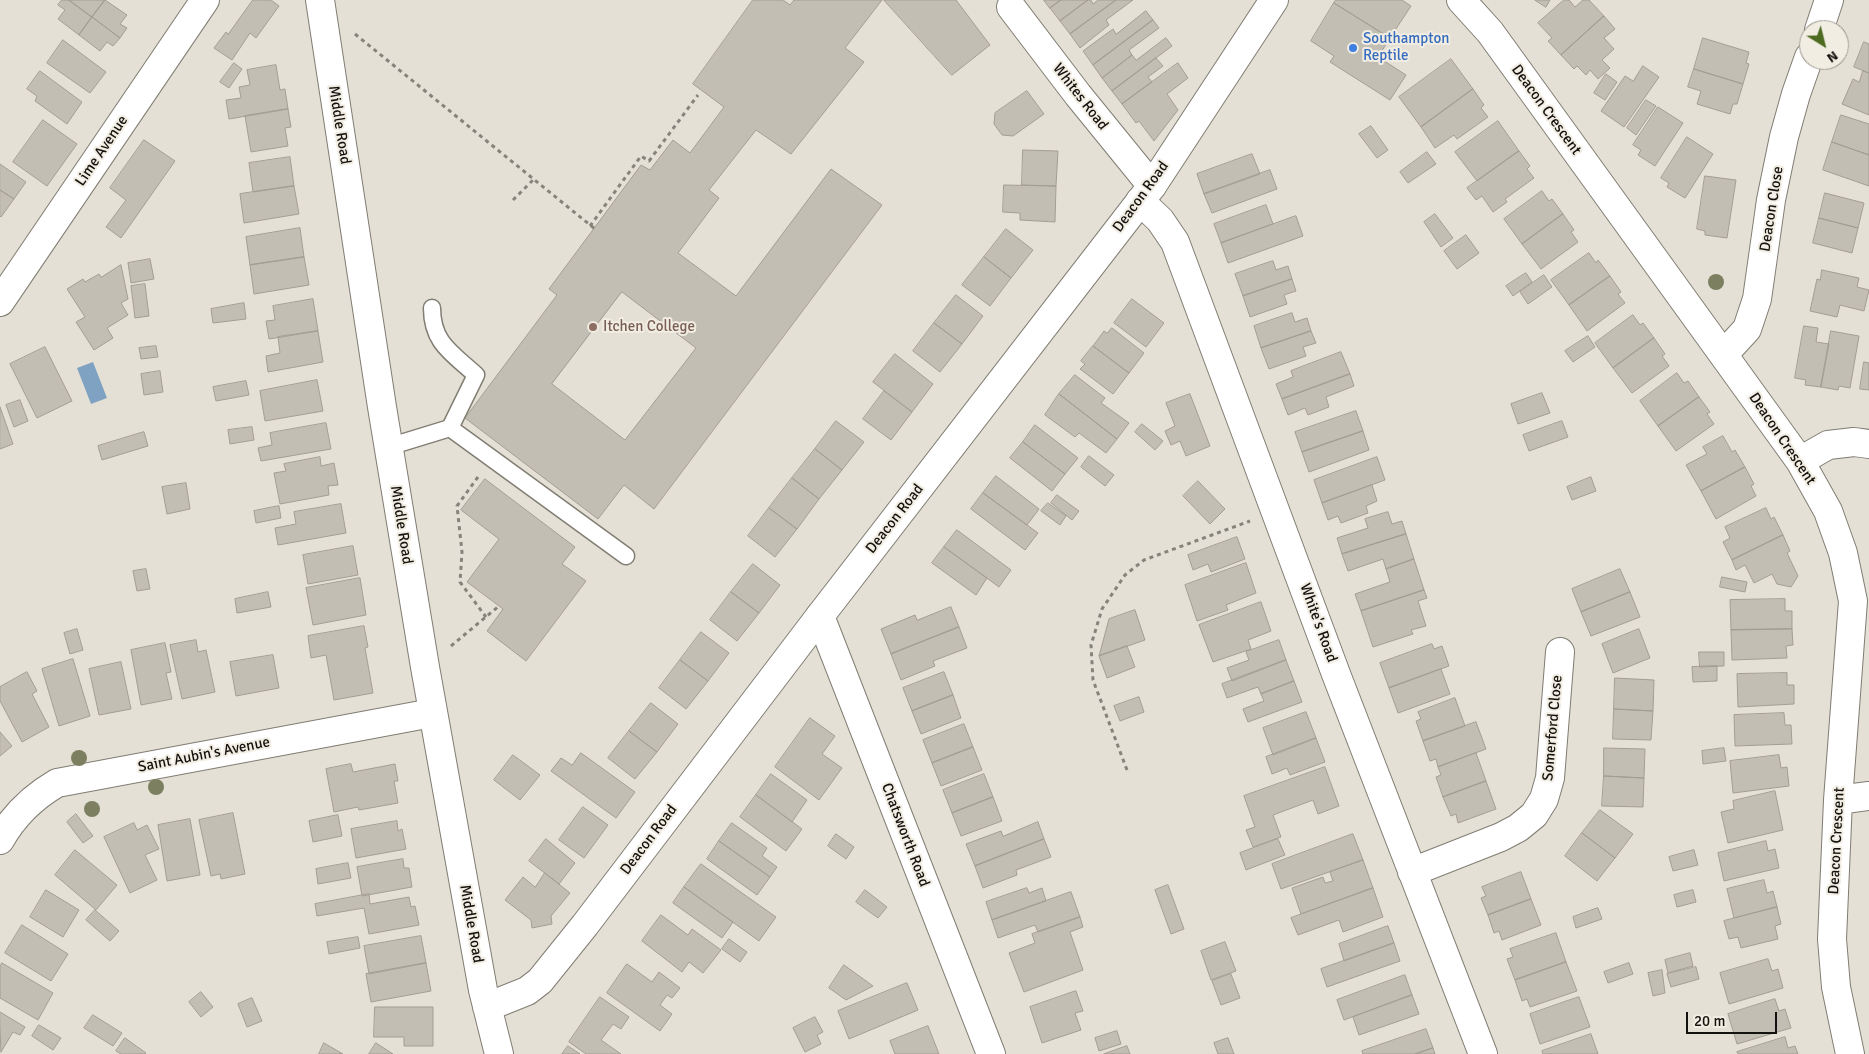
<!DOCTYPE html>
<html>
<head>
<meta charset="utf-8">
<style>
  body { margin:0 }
  #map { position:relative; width:1869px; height:1054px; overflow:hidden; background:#e5e0d5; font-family:Signika,sans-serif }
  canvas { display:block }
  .north { position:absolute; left:1799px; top:20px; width:50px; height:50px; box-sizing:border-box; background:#f2ede2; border:1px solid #99958d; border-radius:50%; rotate:144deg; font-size:14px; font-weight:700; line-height:20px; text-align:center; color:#14120e }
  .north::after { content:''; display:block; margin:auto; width:18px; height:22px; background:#4c6b21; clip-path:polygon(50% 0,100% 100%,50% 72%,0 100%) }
  .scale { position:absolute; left:1686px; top:1012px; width:91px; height:22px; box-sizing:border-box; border:2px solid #14120e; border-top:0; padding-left:6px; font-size:15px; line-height:18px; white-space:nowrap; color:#14120e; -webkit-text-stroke:4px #f2ede2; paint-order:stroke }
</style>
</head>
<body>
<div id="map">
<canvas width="1869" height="1054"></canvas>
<div class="north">N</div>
<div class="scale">20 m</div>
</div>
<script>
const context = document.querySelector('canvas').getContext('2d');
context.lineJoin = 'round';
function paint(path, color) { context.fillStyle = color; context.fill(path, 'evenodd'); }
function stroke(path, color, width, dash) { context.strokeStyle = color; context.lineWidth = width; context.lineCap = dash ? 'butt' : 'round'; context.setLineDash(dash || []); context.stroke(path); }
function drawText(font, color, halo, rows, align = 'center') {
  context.font = font + ' Signika,sans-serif'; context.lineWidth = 4; context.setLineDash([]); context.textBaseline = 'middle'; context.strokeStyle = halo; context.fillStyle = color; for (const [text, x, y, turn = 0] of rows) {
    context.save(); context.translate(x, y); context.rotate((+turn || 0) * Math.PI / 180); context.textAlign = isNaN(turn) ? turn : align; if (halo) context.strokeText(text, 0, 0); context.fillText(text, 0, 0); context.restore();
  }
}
paint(new Path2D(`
  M93 362 107 398 91 404 77 368Z`), '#7fa2c2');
const building = new Path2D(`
  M62 0H69L92 17 79 35 58 19 65 10 58 5Z
  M69 0H105L92 17Z
  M105 0 127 15 120 24 127 28 120 38 92 17Z
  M253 0H271L279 6 256 38 250 33 232 60 214 48 226 32 228 34Z
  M753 0H783L790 5 794 0H882L845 48 864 62 791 154 756 130 709 190 719 198 678 253 736 296 831 169 882 205 654 509 624 485 598 519 465 418 557 295 549 289 641 165 650 170 673 140 690 153 724 107 693 84ZM622 292 696 348 625 440 552 384Z
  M884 0H956L990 45 952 75Z
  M1044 0H1061L1050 8Z
  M1061 0H1088L1060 21 1050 8Z
  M1088 0H1091L1093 4 1098 0H1116L1070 34 1060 21Z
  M1116 0H1133L1106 20 1109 25 1080 48 1070 34Z
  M1336 0H1402L1411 6 1390 38 1334 3Z
  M1535 0H1550L1546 7Z
  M1564 0H1569L1575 7 1583 0H1589L1604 16 1561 55 1548 41 1552 38 1538 23Z
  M1334 3 1390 38 1378 57 1406 75 1390 100 1330 62 1334 56 1311 41Z
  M1146 11 1153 20 1093 65 1083 51 1113 29 1116 34Z
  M1604 16 1615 29 1604 38 1614 49 1602 60 1610 68 1598 79 1590 70 1586 75 1577 66 1574 69 1561 55Z
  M92 17 120 38 113 46 107 42 100 51 79 35Z
  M1153 20 1159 28 1129 50 1132 55 1102 78 1093 65Z
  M1166 38 1172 46 1112 91 1102 78 1132 55 1136 60Z
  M1703 38 1749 52 1746 63 1749 64 1743 84 1694 69Z
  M63 40 106 72 90 93 47 63Z
  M1864 42 1869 44V73L1854 67Z
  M1156 58 1163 66 1148 77 1152 82 1122 104 1112 91Z
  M1451 59 1473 89 1421 127 1399 97Z
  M234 63 242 69 229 88 220 82Z
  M1178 63 1188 78 1167 94 1178 110 1154 141 1139 121 1136 123 1122 104Z
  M276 65 280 90 285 89 288 109 229 119 226 100 241 98 239 87 250 85 247 70Z
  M1643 66 1659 77 1624 127 1601 111 1625 76 1633 81Z
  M1694 69 1743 84 1737 104H1733L1730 114 1697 104 1701 91 1688 87Z
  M40 71 82 102 67 124 35 101 37 96 27 89Z
  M1863 71 1869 73V115L1842 104 1853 79 1859 82Z
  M1606 74 1617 82 1605 100 1594 93Z
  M1473 89 1484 105 1481 108 1488 117 1457 139 1454 135 1435 148 1421 127Z
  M1027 91 1044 114 1013 136 1002 135 994 124 995 113Z
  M1646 100 1656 106 1636 135 1627 128Z
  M1658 107 1683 123 1655 166 1638 155 1641 150 1633 145Z
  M288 109 291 127 285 128 288 146 251 152 245 116Z
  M1841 115 1869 124V155L1832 142Z
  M43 120 77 144 47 186 13 162Z
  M1498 121 1519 151 1477 181 1455 152Z
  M1371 126 1388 150 1377 158 1359 134Z
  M1687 137 1713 154 1685 198 1667 187 1669 183 1661 178Z
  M144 140 175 161 121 238 106 227 126 200 110 188Z
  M1832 142 1869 155V186L1823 170Z
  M1023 150 1058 151 1056 186 1022 185Z
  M1519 151 1530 166 1527 169 1534 178 1505 199 1507 202 1493 212 1482 196 1476 200 1467 188Z
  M1427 152 1436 164 1408 183 1400 172Z
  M1252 154 1260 174 1204 194 1197 174Z
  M290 157 294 186 253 192 249 163Z
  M0 164 26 182 14 199 0 190Z
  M1270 170 1277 189 1212 213 1204 194Z
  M1705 176 1736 180 1727 238 1705 235V231L1697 229Z
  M1004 185 1056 186 1055 222 1020 220V213L1003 212Z
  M294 186 299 214 244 223 240 194Z
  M0 190 14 199 1 217 0 216Z
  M1542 191 1549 201 1552 199 1563 214 1522 244 1504 219Z
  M1825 193 1864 203 1858 228 1819 218Z
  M1266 205 1273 224 1221 243 1214 224Z
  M1435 214 1453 238 1441 247 1424 222Z
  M1563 214 1574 230 1571 232 1578 242 1541 269 1522 244Z
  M1296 216 1303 236 1228 263 1221 243Z
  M1819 218 1858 228 1852 253 1813 243Z
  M300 228 304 257 250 265 246 237Z
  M1006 229 1033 250 1011 278 984 257Z
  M1466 235 1479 253 1457 269 1444 251Z
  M1589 253 1596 263 1598 260 1610 276 1569 305 1551 280Z
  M304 257 309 285 254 294 250 265Z
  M984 257 1011 278 990 306 962 285Z
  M150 259 154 279 131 283 128 263Z
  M1273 261 1276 270 1288 266 1292 279 1243 296 1235 274Z
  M121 265 128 299 121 303 128 315 107 328 113 338 94 350 76 322 85 317 67 289 83 279 85 282 99 274 101 277Z
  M1822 270 1859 278 1857 287 1869 290 1864 311 1840 305 1837 317 1810 311 1817 279 1820 280Z
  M1526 273 1532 282 1513 296 1506 286Z
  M1544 275 1552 287 1528 304 1520 292Z
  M1610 276 1621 292 1618 294 1625 303 1587 331 1569 305Z
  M1292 279 1296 291 1284 295 1287 304 1250 317 1243 296Z
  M145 284 149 316 135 318 131 286Z
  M956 295 983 316 962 344 934 323Z
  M313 299 318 331 269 339 266 321 275 320 273 306Z
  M1132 299 1164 323 1146 347 1114 323Z
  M244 303 246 319 213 323 211 309Z
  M1292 313 1295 322 1307 318 1311 331 1261 348 1254 326Z
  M1633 315 1640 325 1643 323 1654 338 1613 368 1595 343Z
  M934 323 962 344 940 372 913 351Z
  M1804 326 1818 328 1816 342 1829 344 1821 387 1805 385 1806 380 1795 378Z
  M1112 328 1144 353 1129 373 1093 346 1104 331 1107 333Z
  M318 331 323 362 268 372 266 356 280 353 278 337Z
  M1311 331 1316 343 1303 347 1306 356 1269 369 1261 348Z
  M1831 331 1859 336 1850 388 1839 386 1838 390 1821 387Z
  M1588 336 1595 347 1573 362 1565 351Z
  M1654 338 1665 354 1662 356 1669 366 1632 393 1613 368Z
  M156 346 158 357 141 359 139 348Z
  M1093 346 1129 373 1113 394 1080 369 1085 364 1081 361Z
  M45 347 72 401 37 418 10 364Z
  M1341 352 1350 374 1282 399 1276 384 1293 377 1291 371Z
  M895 354 933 384 912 412 873 382Z
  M1864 362 1869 363V390L1860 389Z
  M160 371 163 392 144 395 141 374Z
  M1677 373 1684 383 1688 381 1699 397 1658 426 1640 401Z
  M1350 374 1354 386 1326 397 1329 407 1308 415 1305 408 1288 415 1282 399Z
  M1075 375 1105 398 1101 403 1129 423 1117 439 1059 394Z
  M317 380 323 411 265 421 260 391Z
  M246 381 249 395 216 401 213 387Z
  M884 391 912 412 891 440 863 419Z
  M1542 393 1550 413 1518 424 1511 404Z
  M1059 394 1117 439 1106 453 1079 433 1075 437 1045 415Z
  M1190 394 1210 446 1186 456 1180 441 1171 445 1165 431 1175 426 1166 403Z
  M1699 397 1710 412 1707 414 1714 424 1676 451 1658 426Z
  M20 400 28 421 14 427 6 405Z
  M0 407 13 444 0 449Z
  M1356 411 1363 431 1302 452 1295 432Z
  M836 421 864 442 842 470 815 449Z
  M1562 421 1568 437 1529 451 1523 435Z
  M326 423 331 449 261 461 258 448 272 445 270 433Z
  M1142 424 1163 441 1155 450 1135 432Z
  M1035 425 1078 458 1065 474 1023 442Z
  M252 427 254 440 230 444 228 430Z
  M1363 431 1369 450 1309 472 1302 452Z
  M144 432 148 446 102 460 98 446Z
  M1723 436 1732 452 1735 450 1745 467 1701 491 1686 465 1707 454 1703 447Z
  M1023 442 1065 474 1052 491 1010 458Z
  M815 449 842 470 819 499 792 478Z
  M1089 456 1114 475 1105 486 1081 467Z
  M320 457 321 466 334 463 338 485 328 486 329 495 280 504 274 473 286 471 284 464Z
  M1377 457 1385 480 1322 503 1314 480Z
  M1745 467 1754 484 1751 486 1756 496 1716 519 1701 491Z
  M996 476 1039 509 1027 525 983 493Z
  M1591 477 1596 491 1572 500 1567 487Z
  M792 478 819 499 797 529 769 508Z
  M485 479 575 547 562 564 586 581 526 661 487 631 503 609 467 582 499 539 461 510Z
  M1198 481 1225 509 1210 524 1183 496Z
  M186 483 190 509 167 514 162 487Z
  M1372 485 1377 501 1366 506 1368 513 1341 523 1338 516 1328 520 1322 503Z
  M983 493 1038 533 1025 550 971 509Z
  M1057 495 1079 511 1072 520 1051 503Z
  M1048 503 1066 516 1060 525 1041 511Z
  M341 504 346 533 278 545 275 528 296 524 294 512Z
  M279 506 281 518 256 523 254 511Z
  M769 508 797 529 775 557 748 536Z
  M1766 508 1771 519 1774 517 1783 535 1732 560 1723 542 1730 538 1725 527Z
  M1388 512 1392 524 1402 521 1406 534 1342 554 1337 538 1368 528 1365 519Z
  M957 530 1011 570 999 587 944 547Z
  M1406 534 1414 559 1386 569 1383 559 1348 571 1342 554Z
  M1783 535 1790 551 1787 553 1798 576 1791 587 1777 584 1772 574 1754 583 1745 565 1736 570 1732 560Z
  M1237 537 1245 559 1211 572 1208 564 1193 570 1188 555Z
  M353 546 358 575 308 584 303 555Z
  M944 547 987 578 976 595 932 563Z
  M1414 559 1424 590 1361 611 1355 594 1390 582 1386 569Z
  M1246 563 1256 593 1226 605 1228 610 1197 621 1185 585Z
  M753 564 780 585 759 613 731 592Z
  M146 569 150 589 137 591 133 571Z
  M1620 569 1630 592 1581 612 1572 589Z
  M1722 577 1747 582 1745 592 1720 587Z
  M360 578 366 615 313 625 306 588Z
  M1424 590 1427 598 1418 601 1426 626 1411 630 1413 634 1373 647 1361 611Z
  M268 592 271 607 237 613 235 599Z
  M731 592 759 613 737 641 710 620Z
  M1630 592 1640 617 1591 636 1581 612Z
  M1785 599V611H1792V629L1731 630 1730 600Z
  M1261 602 1271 631 1248 640 1251 649 1213 662 1199 625Z
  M951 607 959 627 891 654 881 629 915 615 917 620Z
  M1135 610 1145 640 1099 656 1109 619Z
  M364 626 368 647 365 648 373 693 334 700 326 655 311 658 308 636Z
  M959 627 967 648 933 661 935 666 901 680 891 654Z
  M77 629 83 650 70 654 64 633Z
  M1639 629 1650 658 1613 673 1602 644Z
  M1792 629 1793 645 1786 646 1787 658 1732 660 1731 630Z
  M701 632 729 653 708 681 680 660Z
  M196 640 198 652 206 650 215 692 182 699 170 645Z
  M1279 640 1286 660 1232 681 1227 668 1249 660 1246 652Z
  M165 643 171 672 166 673 172 699 141 705 131 650Z
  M1432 644 1434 649 1442 646 1449 666 1389 688 1380 663Z
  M1127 646 1135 667 1107 678 1099 656Z
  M1699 652H1724V666L1700 667Z
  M273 655 279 688 236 696 230 662Z
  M73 659 90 716 59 726 42 669Z
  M680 660 708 681 686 709 659 688Z
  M1286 660 1294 681 1261 694 1258 687 1227 698 1222 684Z
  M121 662 131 709 99 715 89 669Z
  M1717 666V681L1693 682 1692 667Z
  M1441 669 1450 694 1398 713 1389 688Z
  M27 672 37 691 32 694 49 727 22 742 0 701V687Z
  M944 672 953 695 912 711 903 688Z
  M1787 673V685H1794V704L1738 707 1737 674Z
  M1615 678 1654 680 1653 711 1614 709Z
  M1294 681 1302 702 1248 722 1243 709 1264 701 1261 694Z
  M953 695 961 718 921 734 912 711Z
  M1139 697 1144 712 1120 721 1114 706Z
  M1455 698 1465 726 1423 741 1416 721 1421 719 1418 712Z
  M651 703 678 724 657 752 629 731Z
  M1614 709 1653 711 1651 740 1613 739Z
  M1306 712 1316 738 1273 755 1263 728Z
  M1784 713 1785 725H1791L1792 744 1735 746 1734 715Z
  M810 718 835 736 822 754 842 768 819 800 775 767Z
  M1476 722 1486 749 1438 767 1436 759 1430 761 1423 741Z
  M964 724 973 747 932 763 923 740Z
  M629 731 657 752 635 779 608 758Z
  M0 732 12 746 0 756Z
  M1316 738 1325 762 1290 775 1287 768 1272 774 1266 757Z
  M973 747 982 770 941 786 932 763Z
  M1604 748 1645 749 1644 778 1604 776Z
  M1724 748 1726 761 1703 764 1702 751Z
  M581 753 635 792 616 818 551 771 561 758 572 765Z
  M1476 753 1486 781 1443 797 1436 777 1441 775 1438 767Z
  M513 755 540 775 520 800 494 780Z
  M1779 755 1781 768 1787 767 1789 786 1733 793 1730 761Z
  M351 764 353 772 395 764 398 781H394L398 803 359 810 358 807 334 812 326 769Z
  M1325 767 1339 806 1318 814 1313 800 1273 815 1281 837 1253 847 1246 830 1255 827 1244 796Z
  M771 774 807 800 792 822 756 795Z
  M984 774 993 797 952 813 943 790Z
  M1604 776 1644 778 1643 807 1602 806Z
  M1486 781 1496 809 1458 823 1456 814 1451 816 1443 797Z
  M1775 791 1783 830 1728 843 1721 812 1734 809 1733 801Z
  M756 795 802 829 786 851 740 817Z
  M993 797 1002 821 961 836 952 813Z
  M583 807 608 825 584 858 559 840Z
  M1600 810 1633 834 1615 858 1582 833Z
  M233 813 245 874 221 879 220 874 211 876 199 820Z
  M76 814 93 836 83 843 67 822Z
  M338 815 342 836 313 842 309 821Z
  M190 819 200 875 167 881 158 825Z
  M397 821 398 831 402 829 406 849 356 858 351 829Z
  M1038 822 1044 839 975 866 966 844 1001 831 1003 836Z
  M134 823 137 830 147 825 159 849 145 855 157 880 130 893 104 837Z
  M732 823 767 848 762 856 777 867 770 877 719 841Z
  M1582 833 1615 858 1597 881 1565 856Z
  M836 834 854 847 846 859 828 846Z
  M1353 834 1363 860 1281 889 1272 864Z
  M546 839 575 863 559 884 529 861Z
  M1044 839 1051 857 1016 870 1017 875 983 888 975 866Z
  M1278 839 1285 855 1246 870 1240 853Z
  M719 841 770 877 757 895 707 859Z
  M1766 841 1768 851 1775 849 1779 868 1724 881 1718 853Z
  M75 850 117 885 96 910 55 875Z
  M1694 850 1698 865 1673 871 1669 857Z
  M403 859 404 868H409L412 887 362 896 357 867Z
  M1363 860 1373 888 1301 914 1292 888 1323 877 1325 883 1333 881 1330 872Z
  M348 863 351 878 318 884 316 869Z
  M701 864 776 917 759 941 684 887Z
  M1521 872 1531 899 1488 915 1481 898 1486 896 1482 887Z
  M545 873 570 893 551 916 552 924 532 928 531 920 505 900 523 877 535 887Z
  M1764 880 1767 893 1773 891 1777 907 1734 918 1727 889Z
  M1168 885 1184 929 1171 934 1155 890Z
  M684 887 733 922 722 938 673 903Z
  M1027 888 1029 893 1042 888 1046 901 992 920 986 902Z
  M1373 888 1383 917 1343 932 1339 920 1298 935 1291 918Z
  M46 890 79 910 63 937 30 917Z
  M865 890 887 907 878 918 856 902Z
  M1693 890 1696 902 1677 907 1674 895Z
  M1071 892 1080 917 1038 932 1035 925 998 938 992 920Z
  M369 894 370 904 409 897 411 907 415 906 419 925 369 934 364 908 317 916 315 904Z
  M1531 899 1541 925 1502 940 1499 931 1494 933 1488 915Z
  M1777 907 1781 924 1775 926 1778 939 1741 948 1738 937 1729 939 1724 921Z
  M1598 908 1602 919 1576 928 1573 917Z
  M95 910 119 931 110 941 86 920Z
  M661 915 688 935 692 929 721 950 703 973 689 962 682 972 642 941Z
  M1080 917 1083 927 1070 932 1083 970 1024 992 1009 953 1035 943 1032 934Z
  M22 925 68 954 51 981 5 953Z
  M1388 926 1394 943 1344 961 1339 944Z
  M1556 933 1566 962 1515 980 1507 959 1513 957 1510 949Z
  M421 936 426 963 369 974 364 946Z
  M358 937 360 948 329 954 327 942Z
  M729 939 747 952 740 962 722 949Z
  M1225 942 1236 971 1211 980 1201 951Z
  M1394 943 1400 961 1327 987 1321 969Z
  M1690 953 1693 966 1668 973 1665 960Z
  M1768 959 1772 971 1778 969 1783 988 1729 1004 1720 973Z
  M1566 962 1577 991 1530 1007 1527 999 1522 1001 1515 980Z
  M2 963 53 993 38 1020 0 998V967Z
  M426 963 431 991 371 1002 366 974Z
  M1629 963 1633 974 1608 983 1604 972Z
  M627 964 652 982 659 972 680 988 672 998 667 995 660 1005 672 1014 660 1031 607 993Z
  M844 965 873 986 846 1000 829 988Z
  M1696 967 1699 979 1671 987 1667 974Z
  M1662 970 1665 993 1653 996 1648 973Z
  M1231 974 1240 998 1221 1005 1212 981Z
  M1405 975 1412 995 1344 1020 1337 1000Z
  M907 983 918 1010 849 1039 838 1011Z
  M1076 991 1083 1011 1075 1013 1081 1030 1042 1043 1030 1007Z
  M201 992 213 1007 201 1017 189 1002Z
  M1412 995 1419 1014 1359 1035 1353 1017Z
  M600 997 629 1017 621 1029 613 1024 601 1040 621 1054H586L569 1042Z
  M1579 997 1590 1027 1540 1044 1530 1014Z
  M252 998 262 1021 247 1027 238 1004Z
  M1775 999 1779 1011 1785 1009 1791 1028 1737 1044 1728 1014Z
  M375 1007H433V1046H404V1037H374Z
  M0 1012 25 1027 20 1035 13 1032 1 1052Z
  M93 1015 122 1033 113 1046 84 1028Z
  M815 1017 823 1032 817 1035 821 1044 805 1052 793 1028Z
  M39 1025 61 1038 53 1050 32 1036Z
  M928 1026 939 1054H895L890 1041Z
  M1426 1029 1433 1048 1415 1054H1363L1362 1051Z
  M1117 1031 1121 1044 1099 1051 1095 1038Z
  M1591 1034 1598 1054H1543L1542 1051Z
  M1785 1037 1788 1048 1795 1046 1798 1054H1738L1737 1052Z
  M125 1038 146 1053 145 1054H121L116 1051Z
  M1228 1038 1234 1054H1218L1214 1043Z
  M324 1043 343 1054H319Z
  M376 1043 393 1054H369Z
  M568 1046 580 1054H562Z
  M1127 1046 1130 1054H1104Z
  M1433 1048 1435 1054H1415Z`);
paint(building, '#c2beb3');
stroke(building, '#a39e94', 1);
const service = new Path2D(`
  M432 308C432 343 452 353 476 375L450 428
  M388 447 450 428 626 556`);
const minor = new Path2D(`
  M1461 0 1490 32 1800 461 1828 511 1843 553 1853 601 1838 800 1832 939 1836 987 1850 1054
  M1011 7 1078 95 1152 186
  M1819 30 1829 0
  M1140 201 1160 220 1175 242 1336 674 1483 1054
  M0 302 205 0
  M1724 354 1747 329 1757 299 1771 200 1784 137 1796 94 1809 57
  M1800 461 1828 445 1854 442 1869 444
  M820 616 991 1054
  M1838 800 1869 796
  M0 840C14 815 33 797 57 783L432 713
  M1412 872 1501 837 1518 828 1534 815 1544 799 1550 778 1560 652`);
const tertiary = new Path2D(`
  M320 0 382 407 425 667 483 990 499 1054
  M487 1007 527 991 540 981 585 925 820 616 1152 186 1274 0`);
stroke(service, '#817d73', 19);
stroke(minor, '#817d73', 30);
stroke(tertiary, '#817d73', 30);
stroke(new Path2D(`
  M355 34 595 229
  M513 200 533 180
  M590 226 641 156 649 161 698 95
  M478 477 457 506 462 552 460 582 486 617
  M451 646 499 606
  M1127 770 1093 680 1091 645 1102 609 1125 575 1144 560 1250 521`), '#87837c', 3, [4, 4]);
stroke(service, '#fff', 16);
stroke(minor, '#fff', 28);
stroke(tertiary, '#fff', 28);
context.fillStyle = '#7c8060';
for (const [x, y] of [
  [1716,282],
  [79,758],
  [156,787],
  [92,809]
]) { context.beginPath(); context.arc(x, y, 8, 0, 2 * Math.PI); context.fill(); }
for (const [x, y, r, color] of [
  [1353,48,5,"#3f7fe0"],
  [593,327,5,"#8d6e63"]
]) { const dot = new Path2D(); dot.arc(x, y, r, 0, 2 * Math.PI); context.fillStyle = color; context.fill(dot); stroke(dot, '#f2ede2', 2); }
drawText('15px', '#366cbe', '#f2ede2', [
  ["Southampton",1363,39],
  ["Reptile",1363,56]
], 'left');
drawText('15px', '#14120e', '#f2ede2', [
  ["Whites Road",1080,97,52],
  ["Deacon Crescent",1546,110,54],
  ["Middle Road",339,125,81],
  ["Lime Avenue",102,151,-56],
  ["Deacon Road",1141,197,-54],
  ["Deacon Close",1772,209,-81],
  ["Deacon Crescent",1782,439,56],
  ["Deacon Road",895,519,-52],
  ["Middle Road",401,525,81],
  ["White's Road",1318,623,70],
  ["Somerford Close",1553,728,-85],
  ["Saint Aubin's Avenue",204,755,-11],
  ["Chatsworth Road",905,835,69],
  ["Deacon Road",649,840,-53],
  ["Deacon Crescent",1837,841,-87],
  ["Middle Road",471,924,80]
]);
drawText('15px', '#785e54', '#f2ede2', [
  ["Itchen College",603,327]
], 'left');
</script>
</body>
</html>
